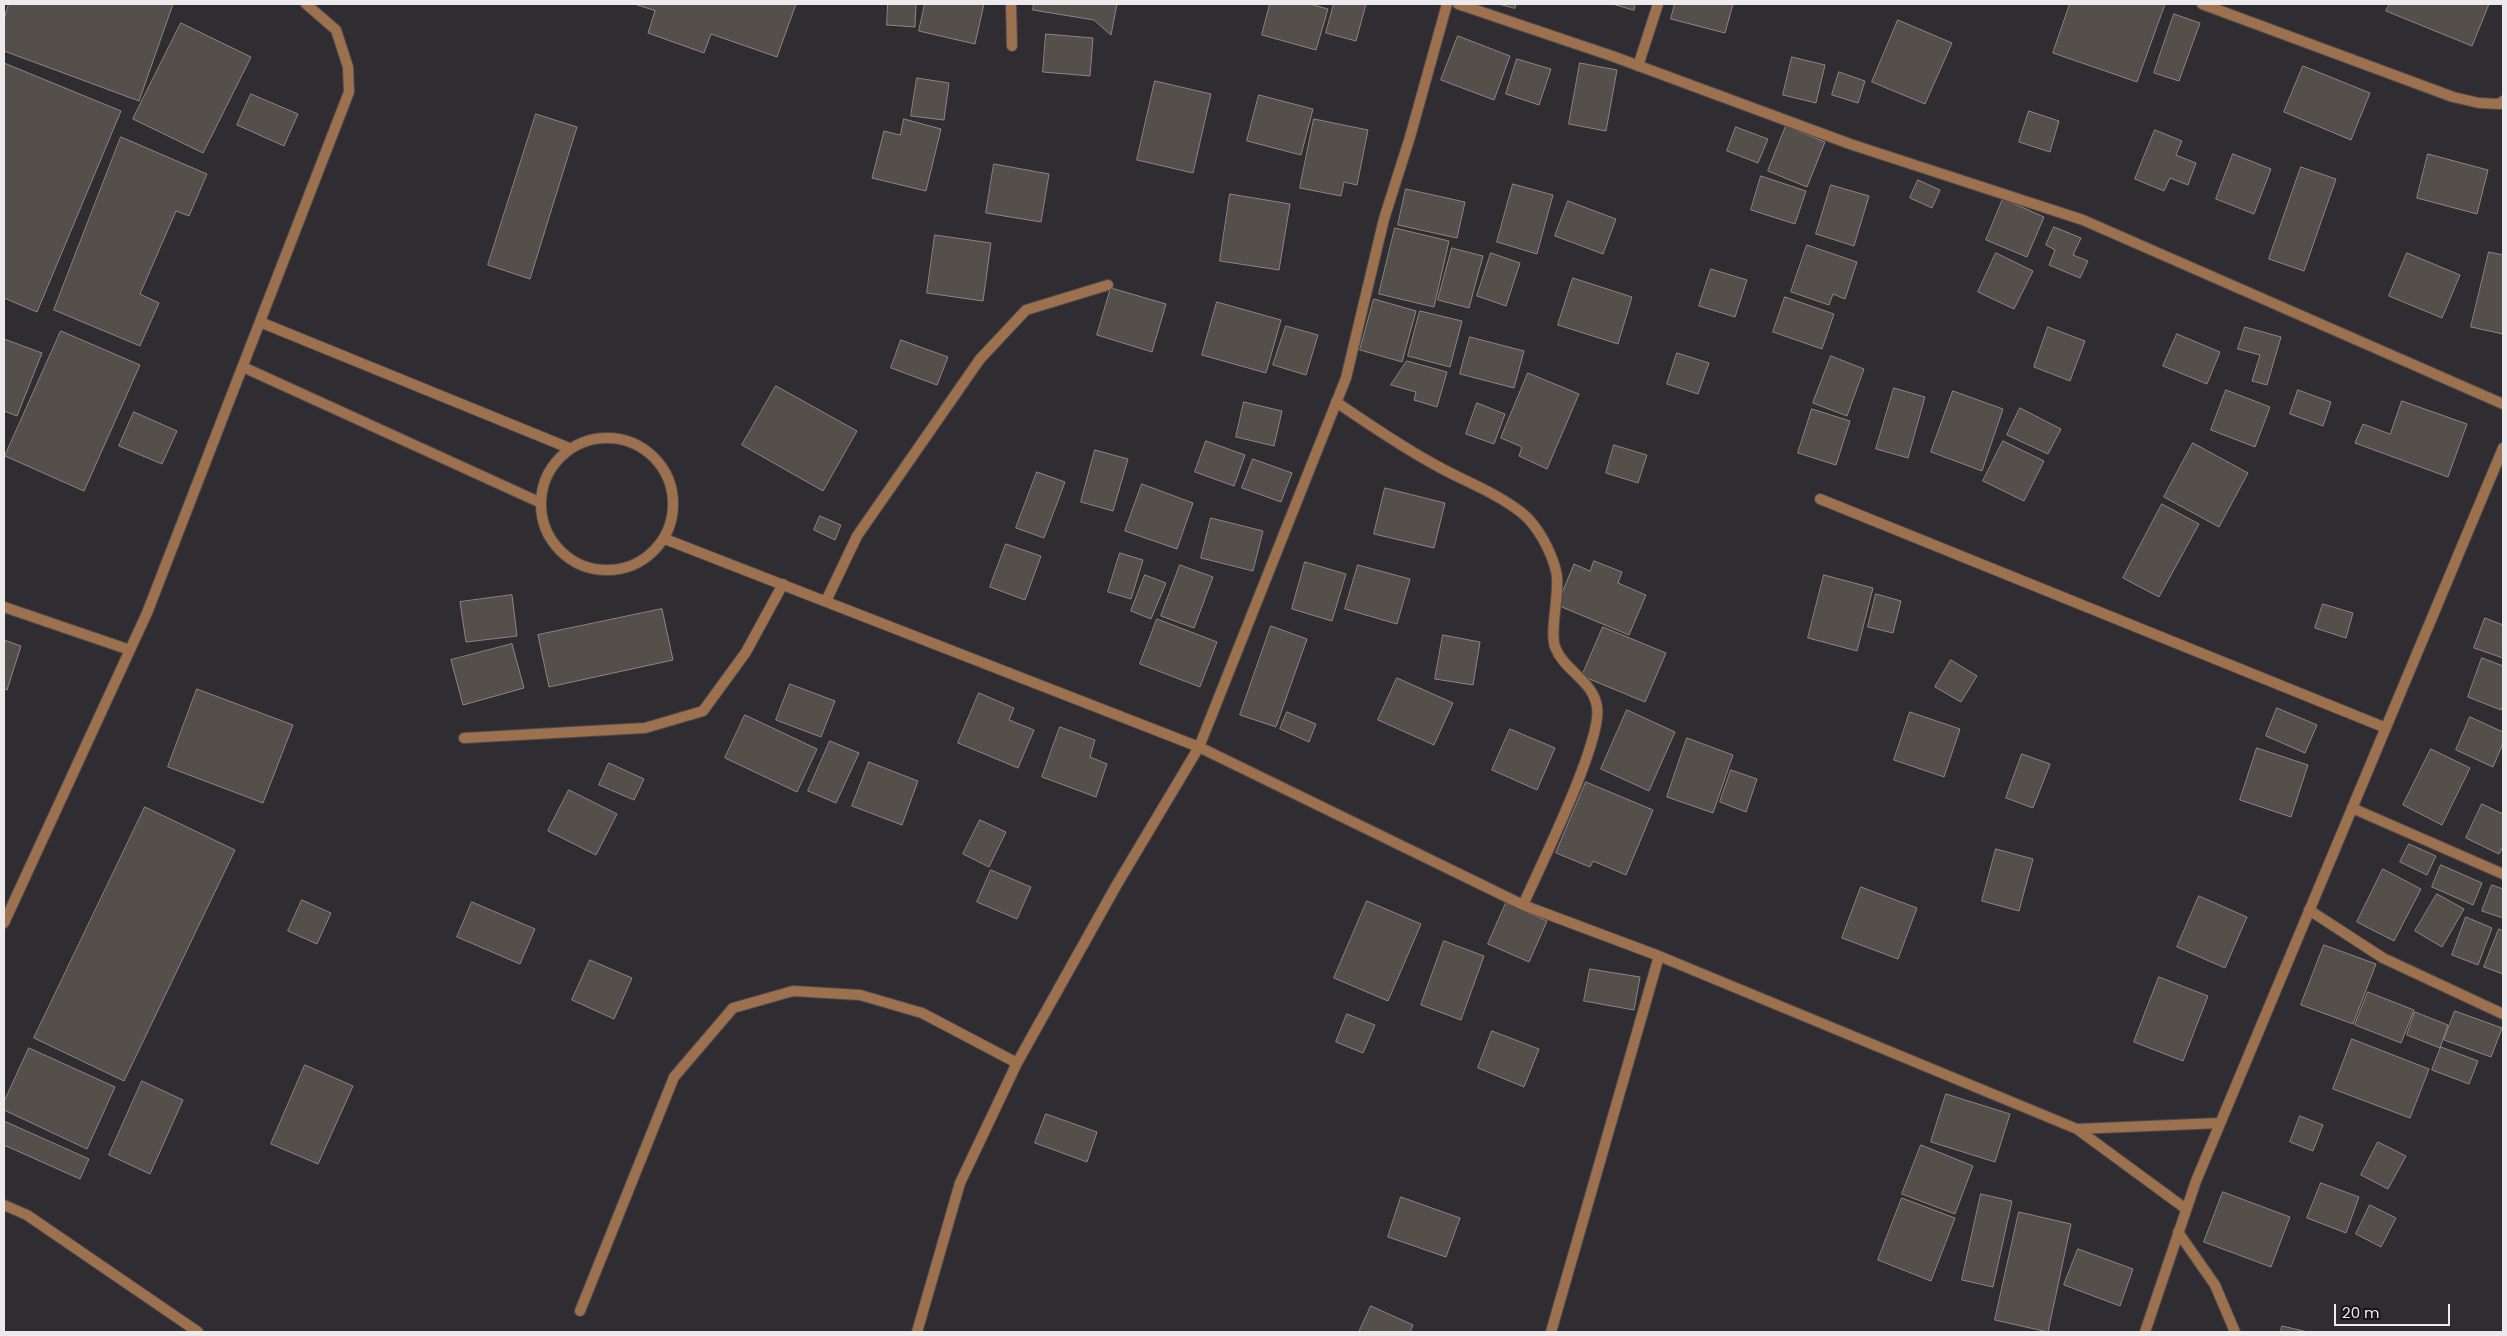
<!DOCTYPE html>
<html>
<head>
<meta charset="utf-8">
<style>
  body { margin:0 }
  #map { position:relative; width:2507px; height:1336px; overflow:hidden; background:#302d32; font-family:Poppins,sans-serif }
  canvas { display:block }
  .frame { position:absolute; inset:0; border:5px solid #edeaee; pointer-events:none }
  .scale { position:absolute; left:2334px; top:1304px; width:116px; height:22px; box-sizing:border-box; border:2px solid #edeaee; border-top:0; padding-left:6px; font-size:15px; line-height:18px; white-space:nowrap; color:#edeaee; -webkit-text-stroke:4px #171618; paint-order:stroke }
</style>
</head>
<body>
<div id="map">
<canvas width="2507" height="1336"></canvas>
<div class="frame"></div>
<div class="scale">20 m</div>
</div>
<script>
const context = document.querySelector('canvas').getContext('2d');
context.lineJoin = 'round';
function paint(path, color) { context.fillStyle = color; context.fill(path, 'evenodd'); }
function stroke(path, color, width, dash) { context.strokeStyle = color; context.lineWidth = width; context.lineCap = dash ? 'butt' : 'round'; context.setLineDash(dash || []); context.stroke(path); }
const building = new Path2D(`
  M9 4H173L139 101 4 51V19Z
  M635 4H796L777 57 711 34 704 53 648 33 655 11Z
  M888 4H916L915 27 887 25Z
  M925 4H984L975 44 919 31Z
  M1034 4H1117L1111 35 1094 20 1033 10Z
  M1270 4H1310L1328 9 1316 50 1262 35Z
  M1334 4H1366L1356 41 1326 33Z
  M1499 4H1516L1515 8Z
  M1613 4H1635L1634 10Z
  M1675 4H1733L1725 33 1671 19Z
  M2070 4H2165L2137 82 2053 53Z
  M2390 4H2489L2472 46 2386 11Z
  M2174 14 2200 23 2179 81 2154 73Z
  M1898 20 1952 43 1925 104 1872 82Z
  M181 23 251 57 203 153 133 119Z
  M1046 34 1093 38 1090 76 1043 72Z
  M1458 36 1510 56 1494 100 1441 80Z
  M1792 57 1825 65 1816 103 1783 95Z
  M1517 59 1551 69 1539 105 1506 94Z
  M4 63 121 111 37 312 4 298Z
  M1580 63 1617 70 1606 131 1569 124Z
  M2303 66 2370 93 2351 140 2284 112Z
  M1839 72 1865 81 1858 103 1832 95Z
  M917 78 949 83 944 120 911 116Z
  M1155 81 1211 94 1193 173 1137 160Z
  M251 94 298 114 284 146 237 125Z
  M1259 95 1313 109 1301 155 1247 141Z
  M2029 111 2059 121 2050 152 2019 142Z
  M536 114 577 127 530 279 488 265Z
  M904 119 941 129 926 191 872 178 884 131 900 135Z
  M1314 119 1368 130 1357 185 1344 182 1341 196 1300 188Z
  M1786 126 1825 142 1807 187 1768 171Z
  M1736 127 1768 139 1758 163 1727 151Z
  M2155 130 2182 141 2176 155 2196 163 2188 185 2170 178 2164 191 2135 179Z
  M121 137 207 174 189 216 176 211 140 294 159 303 140 346 54 310Z
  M2233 154 2271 169 2254 214 2216 199Z
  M2428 154 2488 170 2477 214 2417 198Z
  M994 164 1049 174 1041 222 986 213Z
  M2301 167 2336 179 2304 271 2269 259Z
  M1761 176 1806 191 1795 224 1751 210Z
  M1918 180 1940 190 1932 208 1910 198Z
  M1513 184 1553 195 1537 254 1497 242Z
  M1831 185 1869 196 1854 246 1816 234Z
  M1406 189 1465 202 1457 238 1398 225Z
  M1230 194 1290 204 1279 270 1220 261Z
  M2003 199 2044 217 2027 257 1986 240Z
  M1568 201 1616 219 1603 254 1555 236Z
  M2054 227 2081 238 2073 255 2088 261 2080 278 2049 265 2055 250 2046 245Z
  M1395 228 1449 241 1434 307 1379 294Z
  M935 235 991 243 983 301 927 293Z
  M1807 245 1857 262 1845 299 1833 294 1829 305 1791 292Z
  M1452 248 1483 256 1469 308 1438 300Z
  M2489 252 2503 255V334L2471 327Z
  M1491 253 1520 263 1506 306 1477 296Z
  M1996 253 2033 271 2014 309 1978 292Z
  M2407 253 2460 275 2442 318 2389 296Z
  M1711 269 1747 280 1735 317 1699 306Z
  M1573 278 1632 297 1618 344 1558 325Z
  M1111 288 1166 304 1152 352 1097 335Z
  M1785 297 1834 314 1822 349 1773 332Z
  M1374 299 1416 311 1402 362 1360 350Z
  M1217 302 1281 320 1266 373 1202 355Z
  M1420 311 1462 321 1450 367 1408 356Z
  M1286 326 1318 335 1306 375 1273 365Z
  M2048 327 2085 341 2070 381 2034 367Z
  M2245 327 2281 337 2267 385 2252 381 2260 355 2238 349Z
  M61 331 140 365 84 491 5 456Z
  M2177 334 2220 352 2207 384 2163 366Z
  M1470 337 1524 351 1514 388 1460 374Z
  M4 339 42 353 17 416 4 411Z
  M901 340 948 357 937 385 891 368Z
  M1677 353 1709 363 1698 394 1667 384Z
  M1831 356 1864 369 1847 416 1813 403Z
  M1407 361 1447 372 1437 407 1414 400 1416 392 1391 385Z
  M1528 373 1579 394 1547 469 1519 456 1522 447 1501 438Z
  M776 386 857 431 823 491 742 445Z
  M1894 388 1925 397 1908 458 1876 449Z
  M2226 390 2270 407 2255 447 2211 430Z
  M2298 390 2331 402 2323 426 2290 414Z
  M1953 391 2003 409 1982 471 1931 452Z
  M2402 401 2467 424 2448 477 2355 443 2363 424 2390 434Z
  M1244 402 1282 411 1274 446 1236 437Z
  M1477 403 1505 414 1494 444 1466 434Z
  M2020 408 2061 429 2048 454 2007 435Z
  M1812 409 1850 421 1836 465 1798 453Z
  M134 412 177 431 162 464 119 446Z
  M1206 441 1245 455 1234 486 1195 472Z
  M2003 441 2044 461 2024 501 1983 481Z
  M2193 443 2248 473 2219 527 2164 497Z
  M1614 445 1647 455 1638 483 1606 473Z
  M1095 450 1128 459 1113 511 1081 502Z
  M1253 459 1292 473 1281 502 1242 488Z
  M1037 472 1065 482 1044 538 1016 528Z
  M1142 484 1193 503 1177 549 1125 531Z
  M1385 488 1445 503 1434 548 1374 534Z
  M2162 504 2199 524 2159 597 2123 578Z
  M820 516 841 525 835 540 814 530Z
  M1211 518 1263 531 1253 571 1201 558Z
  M1006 544 1041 556 1025 600 990 587Z
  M1120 553 1143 560 1131 599 1108 592Z
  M1594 561 1622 572 1618 583 1646 595 1629 635 1557 605 1574 564 1590 571Z
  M1305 562 1346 574 1332 621 1292 609Z
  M1180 565 1213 577 1194 628 1161 616Z
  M1358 565 1410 579 1397 624 1345 609Z
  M1145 575 1166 583 1151 619 1131 611Z
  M1824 575 1873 588 1857 651 1808 638Z
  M1876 594 1901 601 1893 633 1868 627Z
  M512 595 517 636 466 642 460 602Z
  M2323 604 2353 613 2346 638 2315 628Z
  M662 609 673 660 549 687 538 635Z
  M2485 618 2503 625V658L2474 648Z
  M1157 619 1217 642 1200 687 1140 664Z
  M1271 626 1307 639 1276 727 1240 715Z
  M1603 627 1666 653 1645 702 1582 676Z
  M1443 635 1480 642 1473 685 1435 679Z
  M4 640 21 646 7 690 4 689Z
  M512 644 524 688 463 705 451 660Z
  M2482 658 2503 666V704L2501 710 2468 697Z
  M1951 660 1977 676 1961 702 1935 687Z
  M1397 678 1453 703 1434 745 1378 720Z
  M790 684 835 701 821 737 776 720Z
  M197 689 293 725 263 803 168 767Z
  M979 693 1014 708 1009 720 1034 730 1018 768 958 743Z
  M2277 708 2317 725 2305 753 2266 736Z
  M1627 710 1675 732 1649 791 1601 769Z
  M1287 712 1316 724 1309 742 1280 729Z
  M1910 712 1960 729 1944 777 1894 760Z
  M745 715 817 749 797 792 725 758Z
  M2470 717 2503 732V743L2493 767 2456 750Z
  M1060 727 1095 740 1090 757 1107 764 1096 797 1042 777Z
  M1510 729 1555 748 1537 790 1492 770Z
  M1687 738 1733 755 1713 813 1667 797Z
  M830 741 859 753 836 803 808 791Z
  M2257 748 2308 765 2291 817 2240 800Z
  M2431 749 2470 768 2442 825 2403 805Z
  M2022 754 2050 764 2033 808 2006 798Z
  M869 762 918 781 902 825 852 806Z
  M609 763 644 779 634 800 599 785Z
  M1731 770 1757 779 1746 812 1720 802Z
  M1586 782 1653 810 1626 875 1593 861 1590 867 1556 853Z
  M569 790 617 814 596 855 548 831Z
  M2482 804 2503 814V846L2499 854 2466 838Z
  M145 807 235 850 124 1081 34 1038Z
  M980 820 1006 832 989 867 963 854Z
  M2409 844 2436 856 2427 875 2400 862Z
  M1996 849 2033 859 2019 911 1982 901Z
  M2441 865 2482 883 2473 905 2432 887Z
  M2383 869 2421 889 2394 941 2357 922Z
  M991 870 1031 887 1017 919 977 902Z
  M2492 885 2503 889V918L2482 911Z
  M1861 887 1917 908 1898 959 1842 938Z
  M2437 894 2464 909 2442 947 2415 931Z
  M2199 896 2247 917 2225 968 2177 947Z
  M302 900 331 913 317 944 288 931Z
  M1367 901 1421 924 1388 1001 1334 978Z
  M472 902 535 929 520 964 457 937Z
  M1506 903 1547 921 1529 962 1488 944Z
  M2466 917 2492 928 2478 965 2452 955Z
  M2499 929 2503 931V974L2484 967Z
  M1444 941 1484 956 1461 1020 1421 1005Z
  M2324 945 2376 964 2353 1024 2301 1005Z
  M590 960 632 978 614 1019 572 1000Z
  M1590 969 1640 977 1634 1010 1584 1001Z
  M2159 977 2208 996 2183 1061 2134 1042Z
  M2368 992 2414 1010 2401 1043 2355 1025Z
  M2455 1011 2502 1028 2491 1057 2444 1040Z
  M2415 1012 2448 1025 2440 1048 2407 1035Z
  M1347 1014 1375 1025 1363 1053 1336 1042Z
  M1492 1031 1539 1049 1524 1087 1478 1068Z
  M2352 1039 2429 1069 2410 1118 2333 1089Z
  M2441 1047 2478 1061 2469 1084 2432 1070Z
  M29 1048 115 1087 87 1149 4 1110V1102Z
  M305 1065 353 1086 318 1164 271 1144Z
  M142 1081 183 1100 150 1174 109 1155Z
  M1946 1094 2010 1114 1995 1162 1931 1142Z
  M1046 1114 1097 1132 1087 1162 1035 1143Z
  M2300 1116 2323 1125 2313 1151 2290 1142Z
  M4 1121 89 1159 80 1179 4 1145Z
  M2378 1142 2406 1156 2388 1189 2361 1175Z
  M1921 1145 1973 1166 1955 1214 1902 1194Z
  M2321 1183 2359 1197 2346 1233 2307 1218Z
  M2223 1192 2290 1217 2271 1267 2204 1242Z
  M1981 1194 2012 1201 1993 1287 1962 1280Z
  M1401 1197 1460 1218 1446 1257 1388 1237Z
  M1902 1198 1955 1218 1931 1281 1878 1260Z
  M2370 1205 2396 1218 2381 1247 2356 1234Z
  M2019 1212 2071 1224 2048 1332 1995 1320Z
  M2078 1249 2133 1269 2120 1306 2064 1285Z
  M1371 1306 1413 1325 1410 1332H1359Z
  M2282 1326 2308 1332H2281Z`);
paint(building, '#554f4b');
stroke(building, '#8c8580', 1);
const minor = new Path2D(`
  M1011 4 1012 46
  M1458 4 1612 56 1850 144 2083 220 2503 404
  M2202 4 2453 97 2479 103 2500 104 2503 101
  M1638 66 1658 4
  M260 322 569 448
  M243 367 539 502
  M1336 402C1370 425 1403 448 1439 467 1466 482 1497 493 1522 513 1538 526 1551 551 1556 571 1561 589 1549 631 1555 647 1564 671 1593 680 1597 707 1603 740 1539 869 1523 905
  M541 504a66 66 0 1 1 132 0a66 66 0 1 1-132 0Z
  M1820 499 2386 728
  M665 539 1199 747 1523 905 1659 956 2077 1129 2186 1209
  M826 601 857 536 980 359 1026 310 1108 285
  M4 607 130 650
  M464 738 645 728 703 711 746 652 783 584
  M2352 808 2503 874
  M2309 910 2383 958 2503 1014
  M4 923 147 613 349 92 348 67 336 30 306 4
  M2077 1129 2220 1123
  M4 1205 27 1215 198 1332
  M2178 1232 2215 1285 2235 1332
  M580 1311 674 1077 733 1008 793 991 860 995 922 1013 1017 1063
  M917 1332 960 1183 1017 1063 1116 886 1199 747 1346 378 1384 219 1410 137 1447 4
  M1551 1332 1659 956
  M2145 1332 2196 1181 2503 448`);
stroke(minor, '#4e4b50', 12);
stroke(minor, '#9d704e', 10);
</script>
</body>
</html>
